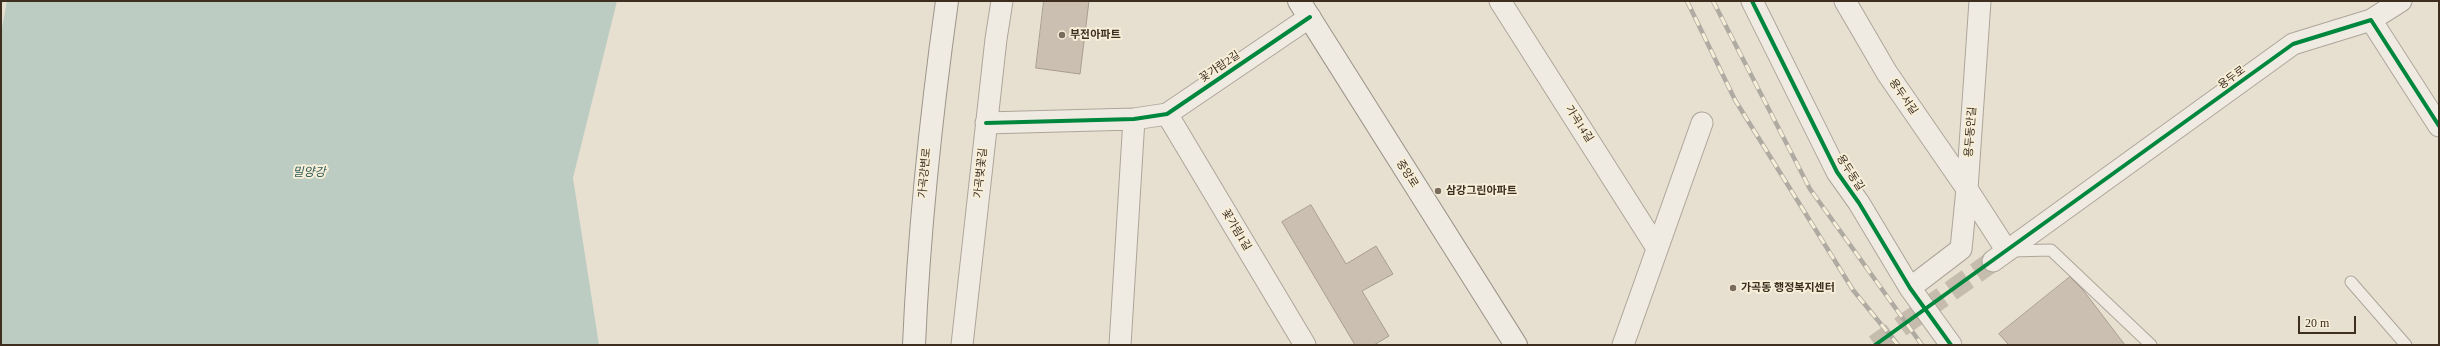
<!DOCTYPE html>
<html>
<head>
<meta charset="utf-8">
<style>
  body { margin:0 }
  #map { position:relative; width:2440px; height:346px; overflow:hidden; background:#e7e0d1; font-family:"Times New Roman",serif }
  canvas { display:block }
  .frame { position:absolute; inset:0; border:2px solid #3d2e20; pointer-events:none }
  .scale { position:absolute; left:2298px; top:316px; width:58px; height:18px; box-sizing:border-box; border:2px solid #3d2e20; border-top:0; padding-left:5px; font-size:12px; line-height:14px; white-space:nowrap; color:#3d2e20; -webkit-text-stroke:3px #f7eed8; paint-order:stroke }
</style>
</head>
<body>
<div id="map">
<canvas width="2440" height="346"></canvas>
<div class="frame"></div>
<div class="scale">20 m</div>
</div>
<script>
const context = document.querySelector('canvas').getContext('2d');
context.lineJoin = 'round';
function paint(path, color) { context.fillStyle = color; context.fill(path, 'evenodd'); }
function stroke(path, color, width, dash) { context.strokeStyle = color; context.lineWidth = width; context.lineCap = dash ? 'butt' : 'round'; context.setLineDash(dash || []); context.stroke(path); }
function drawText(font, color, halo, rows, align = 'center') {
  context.font = font + ' "Times New Roman","Noto Sans KR",serif'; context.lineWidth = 4; context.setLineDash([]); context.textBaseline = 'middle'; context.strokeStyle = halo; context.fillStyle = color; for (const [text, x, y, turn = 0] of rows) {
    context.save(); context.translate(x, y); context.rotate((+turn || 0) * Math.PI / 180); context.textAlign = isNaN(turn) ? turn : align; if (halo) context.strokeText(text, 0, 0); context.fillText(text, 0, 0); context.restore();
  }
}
paint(new Path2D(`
  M7 1H617L573 178 599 345H1V33Z`), '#bcccc2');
const building = new Path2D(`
  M1044 1H1089L1080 74 1036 68Z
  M1311 205 1346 264 1376 246 1393 274 1362 291 1389 336 1374 345H1355L1282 222Z
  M2070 277 2083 290 2125 345H2009L1999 334Z`);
paint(building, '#cbbfb2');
stroke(building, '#a89c90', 1);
stroke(new Path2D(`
  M1875 345 1993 261`), '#c5bcae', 21, [21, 10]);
const lane = new Path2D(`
  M2011 251 2051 250 2151 345
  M2351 282 2406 345`);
const street = new Path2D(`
  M1500 1 1657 248
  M1752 1 1837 172 1859 203 1910 288 1951 345
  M1845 1 1887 73 1967 189 1961 249 1910 288
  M1980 1 1967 189 2007 251
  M2371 20 2401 1
  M1167 114 1305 345
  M986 123 1134 119 1167 114 1310 17
  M1993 261 2293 44 2371 20 2439 126
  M962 345 996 39 1002 1
  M1120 345 1134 119
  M1623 345 1702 123`);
const secondary = new Path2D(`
  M1299 1 1516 345
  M914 345C919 229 931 116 947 1`);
stroke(lane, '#ada599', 13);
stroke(street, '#ada599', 23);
stroke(secondary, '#9c958a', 24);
stroke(lane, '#efebe3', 11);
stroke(street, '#efebe3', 21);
stroke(secondary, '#efebe3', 22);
const rail = new Path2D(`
  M1687 1 1735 100 1853 290 1898 345
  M1713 1 1810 189 1922 345`);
stroke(rail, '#afaaa2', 4.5);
stroke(rail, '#f7eed8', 3, [9]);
stroke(new Path2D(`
  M1752 1 1837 172 1859 203 1910 288 1951 345
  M986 123 1134 119 1167 114 1310 17
  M1875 345 2293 44 2371 20 2439 126`), '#00873e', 4);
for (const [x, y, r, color] of [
  [1062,35,4,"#786c5e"],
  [1438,191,4,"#786c5e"],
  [1733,288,4,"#786c5e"]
]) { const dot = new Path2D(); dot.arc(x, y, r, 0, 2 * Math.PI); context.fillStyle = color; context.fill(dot); stroke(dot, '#f7eed8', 1.5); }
drawText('bold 11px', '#3d2e20', '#f7eed8', [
  ["부전아파트",1070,35],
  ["삼강그린아파트",1446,191],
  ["가곡동 행정복지센터",1741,288]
], 'left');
drawText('11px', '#3d2e20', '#f7eed8', [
  ["꽃가람2길",1220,67,-34],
  ["용두로",2232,78,-36],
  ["용두서길",1903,97,55],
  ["가곡14길",1579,124,57],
  ["용두동안길",1971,132,-86],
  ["가곡강변로",925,173,-85],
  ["가곡벚꽃길",981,173,-84],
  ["용두동길",1850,173,57],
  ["중앙로",1407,174,57],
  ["꽃가람1길",1236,230,59]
]);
drawText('italic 12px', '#2f5d5a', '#f7eed8', [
  ["밀양강",309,173]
]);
</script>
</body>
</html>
